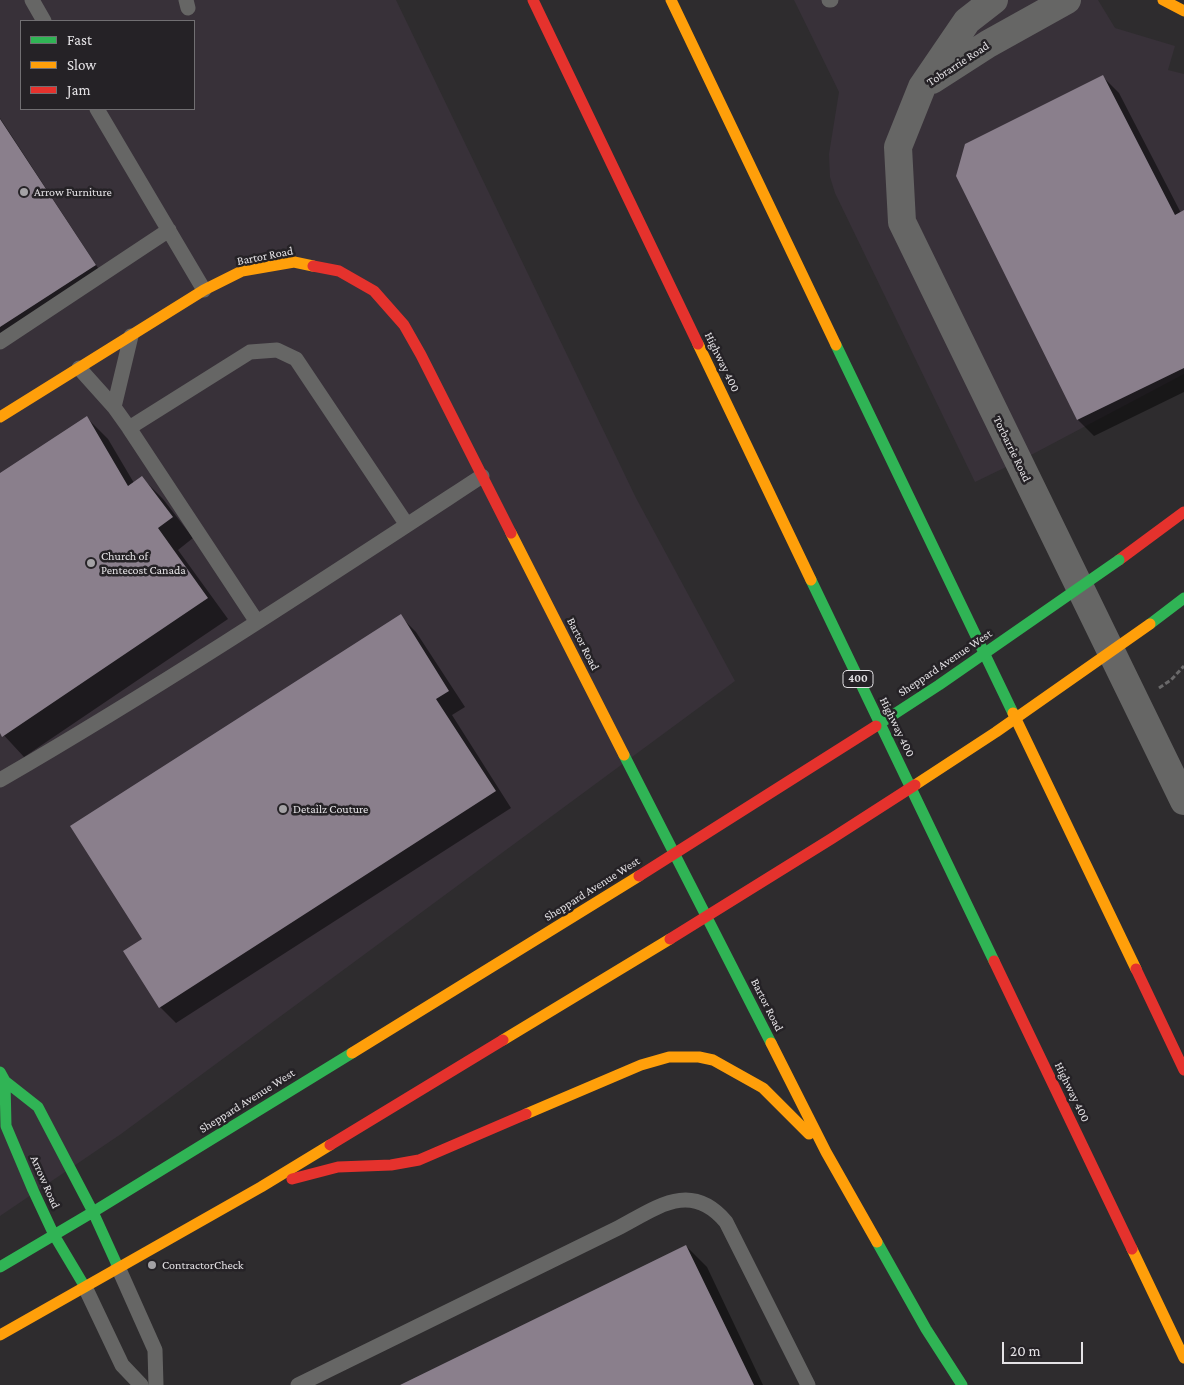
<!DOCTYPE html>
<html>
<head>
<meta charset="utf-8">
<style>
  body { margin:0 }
  #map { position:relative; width:1184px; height:1385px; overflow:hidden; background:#2e2c2e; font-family:"Crimson Pro",serif }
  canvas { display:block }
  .legend { position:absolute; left:20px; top:20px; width:175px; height:90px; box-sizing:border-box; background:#252226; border:1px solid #716f72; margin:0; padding:6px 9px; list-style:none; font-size:15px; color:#e4e2e5 }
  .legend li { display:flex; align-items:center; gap:10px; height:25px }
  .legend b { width:25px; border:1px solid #716f72 }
  .scale { position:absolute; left:1002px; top:1342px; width:81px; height:22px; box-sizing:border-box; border:2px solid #e4e2e5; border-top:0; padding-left:6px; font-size:15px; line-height:18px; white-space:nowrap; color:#e4e2e5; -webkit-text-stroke:4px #252226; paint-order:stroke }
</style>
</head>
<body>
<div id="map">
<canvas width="1184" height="1385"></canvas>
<ul class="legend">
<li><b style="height:6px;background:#30b455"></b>Fast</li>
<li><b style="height:6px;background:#ff9f0a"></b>Slow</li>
<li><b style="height:6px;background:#e5322d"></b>Jam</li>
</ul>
<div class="scale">20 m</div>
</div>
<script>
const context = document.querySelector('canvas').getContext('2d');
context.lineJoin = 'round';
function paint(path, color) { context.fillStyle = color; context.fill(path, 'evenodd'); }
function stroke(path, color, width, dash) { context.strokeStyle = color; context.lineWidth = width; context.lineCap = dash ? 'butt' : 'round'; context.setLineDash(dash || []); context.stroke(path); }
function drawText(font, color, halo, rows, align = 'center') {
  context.font = font + ' "Crimson Pro",serif'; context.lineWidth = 5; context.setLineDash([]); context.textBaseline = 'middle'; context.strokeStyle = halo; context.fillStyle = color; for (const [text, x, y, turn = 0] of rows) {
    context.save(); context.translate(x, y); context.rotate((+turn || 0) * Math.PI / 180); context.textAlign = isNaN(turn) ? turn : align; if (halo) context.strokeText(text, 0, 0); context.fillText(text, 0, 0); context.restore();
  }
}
paint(new Path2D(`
  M0 0H396L636 498 735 681 121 1134 0 1216ZM21 21H194V109H21Z
  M794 0H1098L1115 28 1175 46 1168 70 1184 74V374L1031 455 975 482 835 193 830 177 829 154 839 92Z`), '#383139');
paint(new Path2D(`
  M1103 77 1119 93 1181 213 1184 211V392L1094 436 1078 420 957 176Z
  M0 118 100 271 0 335Z
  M87 418 108 439 134 483 142 478 163 499 193 538 178 550 228 619 24 757 0 731V475Z
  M400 616 416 632 465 707 452 715 511 808 176 1023 160 1007 144 939Z
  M686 1246 707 1267 763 1385H403Z`), '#0007');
paint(new Path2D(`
  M1103 75 1175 215 1184 210V368L1077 420 956 176 965 144Z
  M0 119 96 265 0 327Z
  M87 416 128 486 142 476 173 517 158 528 208 598 2 737 0 733V473Z
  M401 614 449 691 436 699 496 791 159 1008 123 951 142 939 70 826Z
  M686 1245 754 1385H400Z`), '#8a7f8c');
stroke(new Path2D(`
  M1159 688 1171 680 1184 666`), '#6a696a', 3, [5, 2.5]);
stroke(new Path2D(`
  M32 0 44 21
  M186 0 188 8
  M829 0H831
  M97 109 204 290
  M0 342 169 230
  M79 368 114 407 129 428
  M114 407 131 336
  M257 622 129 428 250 352 277 350 296 359 407 525
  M0 780C164 685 323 580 482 476
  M118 1267 155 1350 156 1385
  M85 1287 122 1365 141 1385
  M298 1385 616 1229C655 1209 690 1179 726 1222L808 1385`), '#666665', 15);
stroke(new Path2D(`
  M994 0 967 21 922 87 898 147 902 222 1184 801
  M932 80 988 44 1067 0`), '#666665', 28);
stroke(new Path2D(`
  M836 345 1013 713
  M811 580 994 961
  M1150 624 1184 598
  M624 755 771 1043
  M0 1072 5 1081 38 1107 93 1212 118 1267
  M5 1081 6 1126 33 1190 54 1235 85 1287
  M877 1242 926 1329 962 1385
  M0 1267 93 1212 352 1053`), '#30b455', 11);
stroke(new Path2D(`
  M671 0 836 345
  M1163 0 1184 11
  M698 344 811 580
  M0 417 204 290 242 271 294 262 313 266
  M511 533 624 755
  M1013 713 1136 969
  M503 1040 670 939
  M771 1043 826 1152 877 1242
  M352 1053 639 876
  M526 1114 641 1065 669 1057H699L713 1060 763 1088 809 1134
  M1132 1249 1184 1358
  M0 1335 261 1187 330 1145`), '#ff9f0a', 11);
stroke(new Path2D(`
  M533 0 698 344
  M313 266 339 271 374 291 404 325 421 355 511 533
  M1119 560 1184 512
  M994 961 1132 1249
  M1136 969 1184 1070
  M330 1145 503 1040
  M292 1179 338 1167 391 1165 419 1160 526 1114`), '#e5322d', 11);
stroke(new Path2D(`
  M876 726 939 685 1119 560`), '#30b455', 11);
stroke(new Path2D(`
  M915 785 996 732 1150 624`), '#ff9f0a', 11);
stroke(new Path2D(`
  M639 876 876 726
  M670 939 831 839 915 785`), '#e5322d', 11);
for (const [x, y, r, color] of [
  [24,192,5,"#a4a2a5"],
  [91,563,5,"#a4a2a5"],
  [283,809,5,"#a4a2a5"],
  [152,1265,5,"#a4a2a5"]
]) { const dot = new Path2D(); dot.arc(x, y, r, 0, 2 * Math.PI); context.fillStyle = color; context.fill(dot); stroke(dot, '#252226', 2); }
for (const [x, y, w] of [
  [858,679,30]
]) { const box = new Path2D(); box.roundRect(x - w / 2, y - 8.5, w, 17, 4); context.fillStyle = '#252226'; context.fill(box); stroke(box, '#e4e2e5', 1); }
drawText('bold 11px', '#e4e2e5', null, [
  ["400",858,679]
]);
drawText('12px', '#e4e2e5', '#252226', [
  ["Tobrarrie Road",958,64,-33],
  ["Bartor Road",265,256,-11],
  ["Highway 400",722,362,64],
  ["Torbarrie Road",1012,449,64],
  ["Bartor Road",583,644,63],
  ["Sheppard Avenue West",945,663,-34],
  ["Highway 400",897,727,64],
  ["Sheppard Avenue West",592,889,-32],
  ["Bartor Road",767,1005,63],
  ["Highway 400",1072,1092,64],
  ["Sheppard Avenue West",247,1101,-32],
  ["Arrow Road",45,1182,66]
]);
drawText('12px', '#e4e2e5', '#252226', [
  ["Arrow Furniture",34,192],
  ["Church of",101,556],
  ["Pentecost Canada",101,570],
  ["Detailz Couture",293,809],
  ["ContractorCheck",162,1265]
], 'left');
</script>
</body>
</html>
